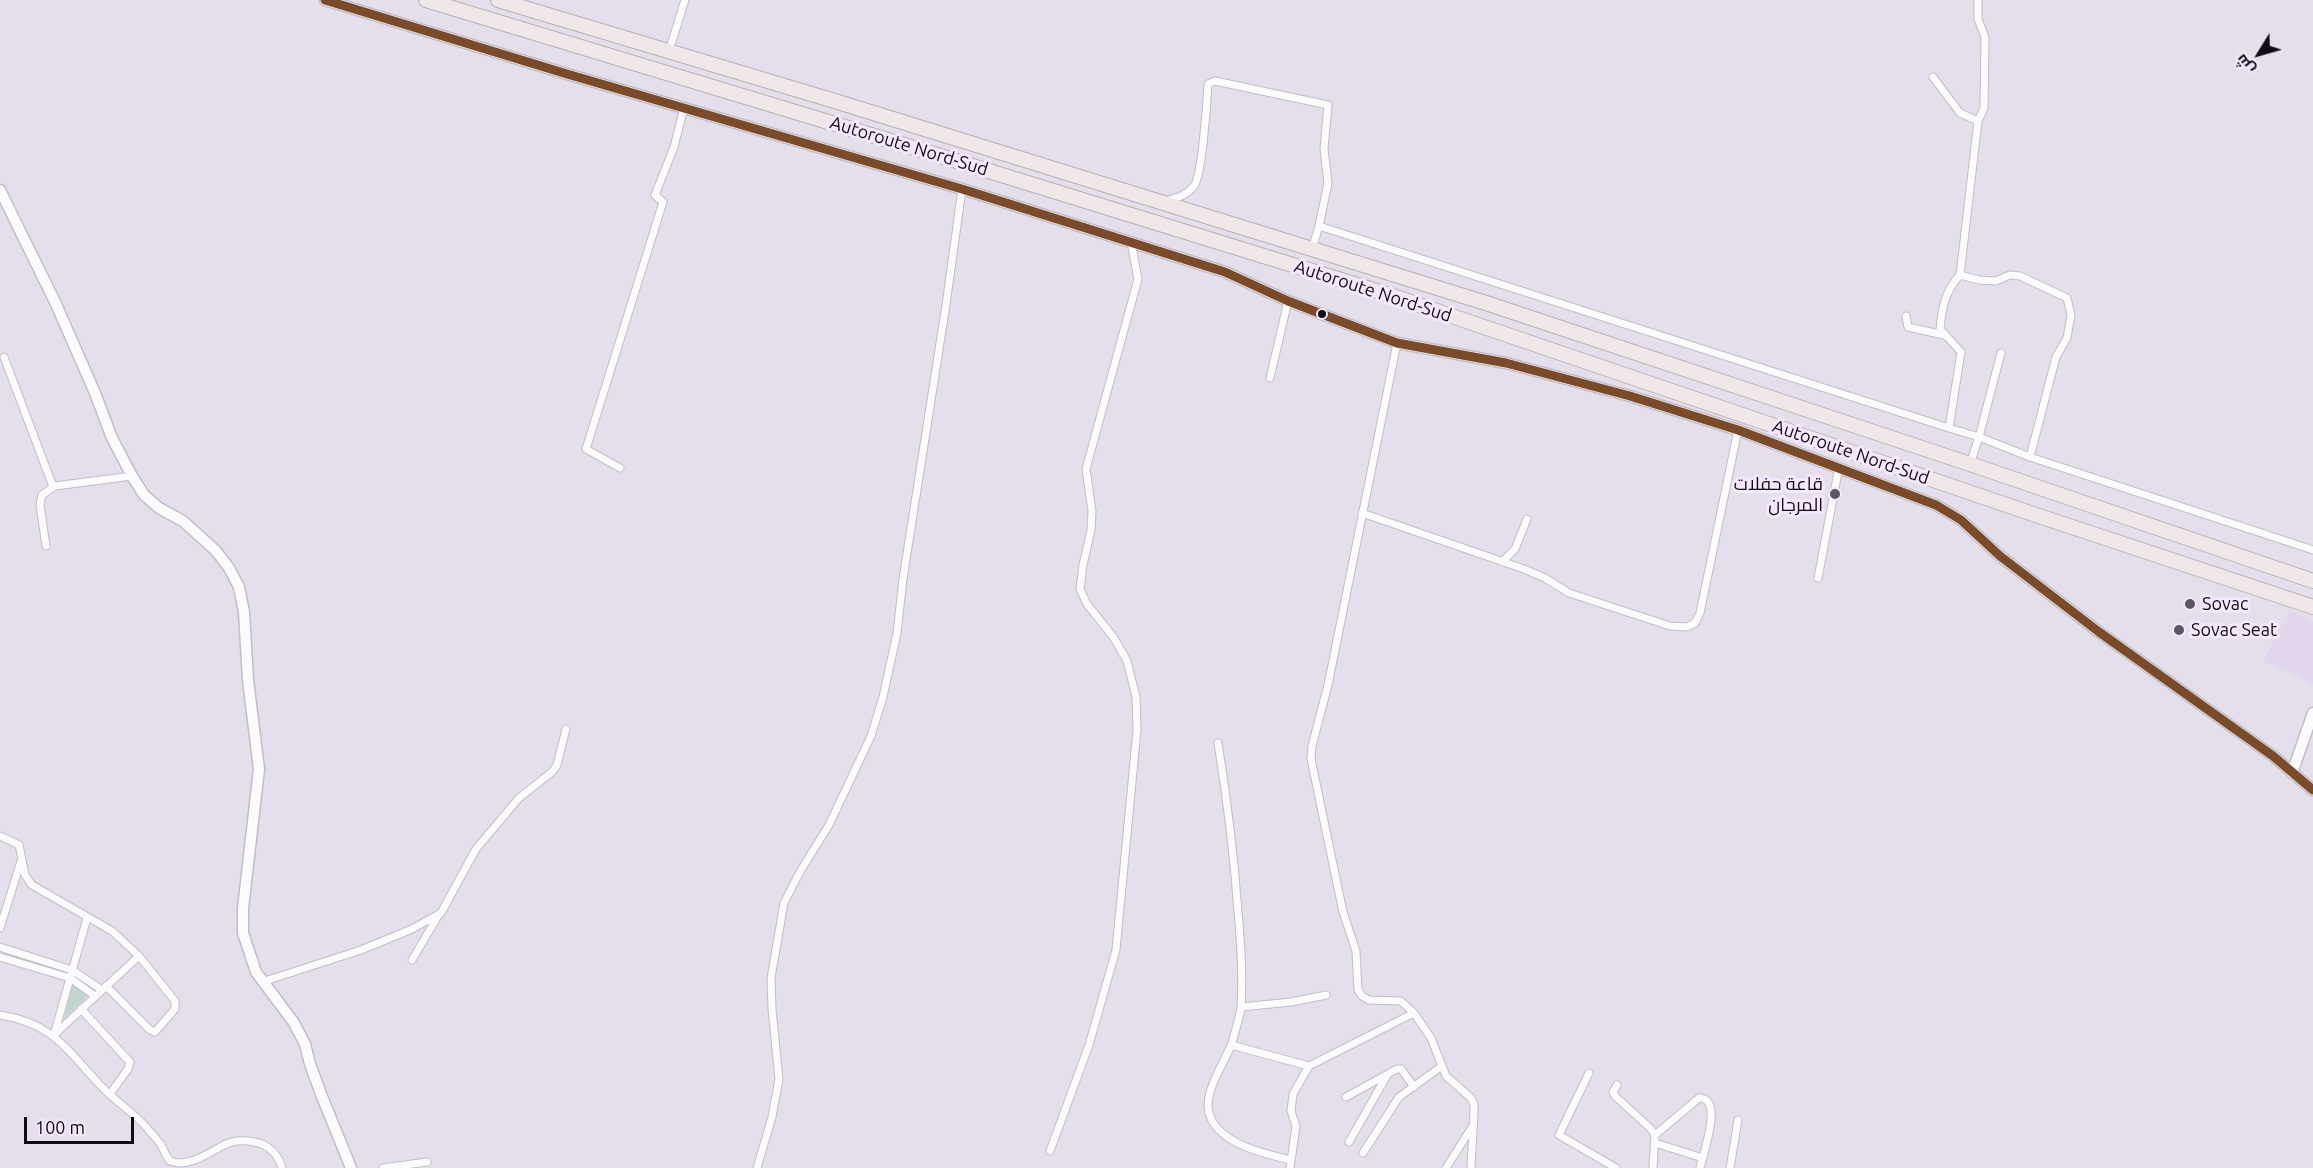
<!DOCTYPE html>
<html>
<head>
<meta charset="utf-8">
<style>
  body { margin:0 }
  #map { position:relative; width:2313px; height:1168px; overflow:hidden; background:#e5deeb; font-family:Ubuntu,Cairo,sans-serif }
  canvas { display:block }
  .north { position:absolute; left:2229px; top:24px; width:60px; height:60px; -webkit-text-stroke:4px #f4e7fe; paint-order:stroke; rotate:233deg; font-size:16px; font-weight:700; line-height:24px; text-align:center; color:#110c14 }
  .north::after { content:''; display:block; margin:auto; width:21px; height:27px; background:#110c14; clip-path:polygon(50% 0,100% 100%,50% 72%,0 100%) }
  .scale { position:absolute; left:24px; top:1117px; width:110px; height:27px; box-sizing:border-box; border:3px solid #110c14; border-top:0; padding-left:8px; font-size:18px; line-height:21px; white-space:nowrap; color:#110c14; -webkit-text-stroke:4px #f4e7fe; paint-order:stroke }
</style>
</head>
<body>
<div id="map">
<canvas width="2313" height="1168"></canvas>
<div class="north">ش</div>
<div class="scale">100 m</div>
</div>
<script>
const context = document.querySelector('canvas').getContext('2d');
context.lineJoin = 'round';
function paint(path, color) { context.fillStyle = color; context.fill(path, 'evenodd'); }
function stroke(path, color, width, dash) { context.strokeStyle = color; context.lineWidth = width; context.lineCap = dash ? 'butt' : 'round'; context.setLineDash(dash || []); context.stroke(path); }
function drawText(font, color, halo, rows, align = 'center') {
  context.font = font + ' Ubuntu,Cairo,sans-serif'; context.lineWidth = 6; context.setLineDash([]); context.textBaseline = 'middle'; context.strokeStyle = halo; context.fillStyle = color; for (const [text, x, y, turn = 0] of rows) {
    context.save(); context.translate(x, y); context.rotate((+turn || 0) * Math.PI / 180); context.textAlign = isNaN(turn) ? turn : align; if (halo) context.strokeText(text, 0, 0); context.fillText(text, 0, 0); context.restore();
  }
}
paint(new Path2D(`
  M2290 611 2313 623V684L2263 661Z`), '#e2d6ec');
paint(new Path2D(`
  M72 985 88 996 64 1019Z`), '#c1d5ce');
const street = new Path2D(`
  M669 51 685 0
  M1933 77 1960 113 1978 121
  M1165 201C1176 198 1186 196 1194 186 1202 176 1207 102 1208 84L1215 81 1328 105 1324 149 1328 183 1319 226 1949 428 1961 352 1940 329C1942 308 1945 291 1960 275L1979 280 1996 281 2010 275 2020 276 2067 298 2071 315 2067 338 2056 357 2030 457 2313 550
  M1312 249 1319 226
  M1960 275 1978 121 1984 108 1985 37 1978 19V0
  M1906 316 1908 327 1944 335
  M1397 343 1328 685 1312 746 1311 759 1343 912 1356 951 1358 990 1362 996 1369 1000 1401 1001 1414 1013 1431 1038 1446 1076 1470 1097 1474 1104V1112L1471 1168
  M2001 353 1979 437 2030 457
  M4 357 52 484 55 486 132 476
  M1270 378 1288 301
  M1949 428 1979 437 1970 464
  M620 468 586 449 663 202 655 195 674 147 684 108
  M1362 513 1524 569 1545 578 1569 593 1670 626 1687 627 1695 623 1700 613 1738 430
  M46 546 40 505 42 495 55 486
  M1502 562 1515 549 1527 519
  M1818 578 1839 467
  M1218 743C1227 799 1234 855 1238 912 1241 943 1243 976 1241 1008 1239 1019 1235 1032 1232 1043 1225 1063 1201 1094 1210 1116 1220 1144 1265 1154 1291 1160
  M0 836 19 845 25 875 32 885 112 931 139 956 175 1001V1009L155 1032 150 1030 106 986
  M0 928 21 861
  M0 947 72 970 102 990
  M0 957 70 978 95 996
  M412 960 438 916
  M262 982 361 950 412 929 441 913 476 849 519 798 552 772 557 765 566 729
  M1241 1007 1291 1002 1326 995
  M81 1009 130 1062 128 1069 110 1094
  M0 1015C57 1024 68 1053 105 1090 118 1103 134 1113 146 1127 151 1133 157 1139 161 1145 164 1150 166 1157 170 1161 187 1168 207 1154 222 1146 234 1139 249 1140 262 1144 273 1149 279 1157 282 1168
  M55 1034 139 956
  M54 1035 87 918
  M1231 1045 1309 1066
  M1589 1073 1559 1135 1616 1168
  M1617 1085 1613 1092 1615 1096 1650 1128 1655 1135 1653 1168
  M1346 1097 1397 1069H1401L1414 1087
  M1655 1135 1699 1098C1724 1097 1703 1154 1700 1168
  M1349 1142 1386 1077
  M1655 1143 1703 1158
  M1050 1151 1089 1045 1116 950 1137 730 1136 697 1127 661 1114 638 1087 604 1080 589 1083 565 1091 530 1092 511 1086 469 1138 279 1131 242
  M1363 1153 1399 1097 1442 1066
  M383 1168 427 1162
  M757 1168 772 1117 779 1079 772 1009 771 978 784 903 801 870 829 825 871 736 883 697 897 633 903 579 946 305 962 189
  M1290 1168 1296 1126 1291 1111 1293 1094 1309 1066 1414 1013
  M1446 1168 1472 1127
  M1730 1168 1738 1120`);
const secondary = new Path2D(`
  M325 0 567 74 962 189 1225 272 1288 301 1397 343 1506 363 1630 396 1738 430 1936 505 1961 520 2000 556 2099 632 2273 756 2313 790
  M0 190 56 304 95 393 112 438 132 476 144 495 159 508 183 521 216 551 229 568 239 587 244 612 248 680 259 769 243 908V933L256 972 294 1023 305 1044 310 1064 321 1094 351 1168
  M2292 773 2313 713`);
const highway = new Path2D(`
  M426 0 937 155 1393 296 2036 515 2313 607
  M498 0 838 102 1486 303 1970 464 2313 581`);
stroke(street, '#c3bdc7', 9);
stroke(secondary, '#c3bdc7', 13);
stroke(highway, '#baafb5', 16);
stroke(street, '#fbfafc', 7);
stroke(secondary, '#fbfafc', 10);
stroke(highway, '#efe7e8', 14);
stroke(new Path2D(`
  M325 0 567 74 962 189 1225 272 1288 301 1397 343 1506 363 1630 396 1738 430 1936 505 1961 520 2000 556 2099 632 2273 756 2313 790`), '#7a4b2a', 9);
for (const [x, y, r, color] of [
  [1322,314,5,"#110c14"],
  [1835,494,6,"#5b565f"],
  [2190,604,6,"#5b565f"],
  [2179,630,6,"#5b565f"]
]) { const dot = new Path2D(); dot.arc(x, y, r, 0, 2 * Math.PI); context.fillStyle = color; context.fill(dot); stroke(dot, '#f4e7fe', 2); }
drawText('18px', '#110c14', '#f4e7fe', [
  ["Autoroute Nord-Sud",909,146,17],
  ["Autoroute Nord-Sud",1373,291,18],
  ["Autoroute Nord-Sud",1851,452,19]
]);
drawText('18px', '#110c14', '#f4e7fe', [
  ["قاعة حفلات",1823,484,"right"],
  ["المرجان",1823,505,"right"],
  ["Sovac",2202,604],
  ["Sovac Seat",2191,630]
], 'left');
</script>
</body>
</html>
